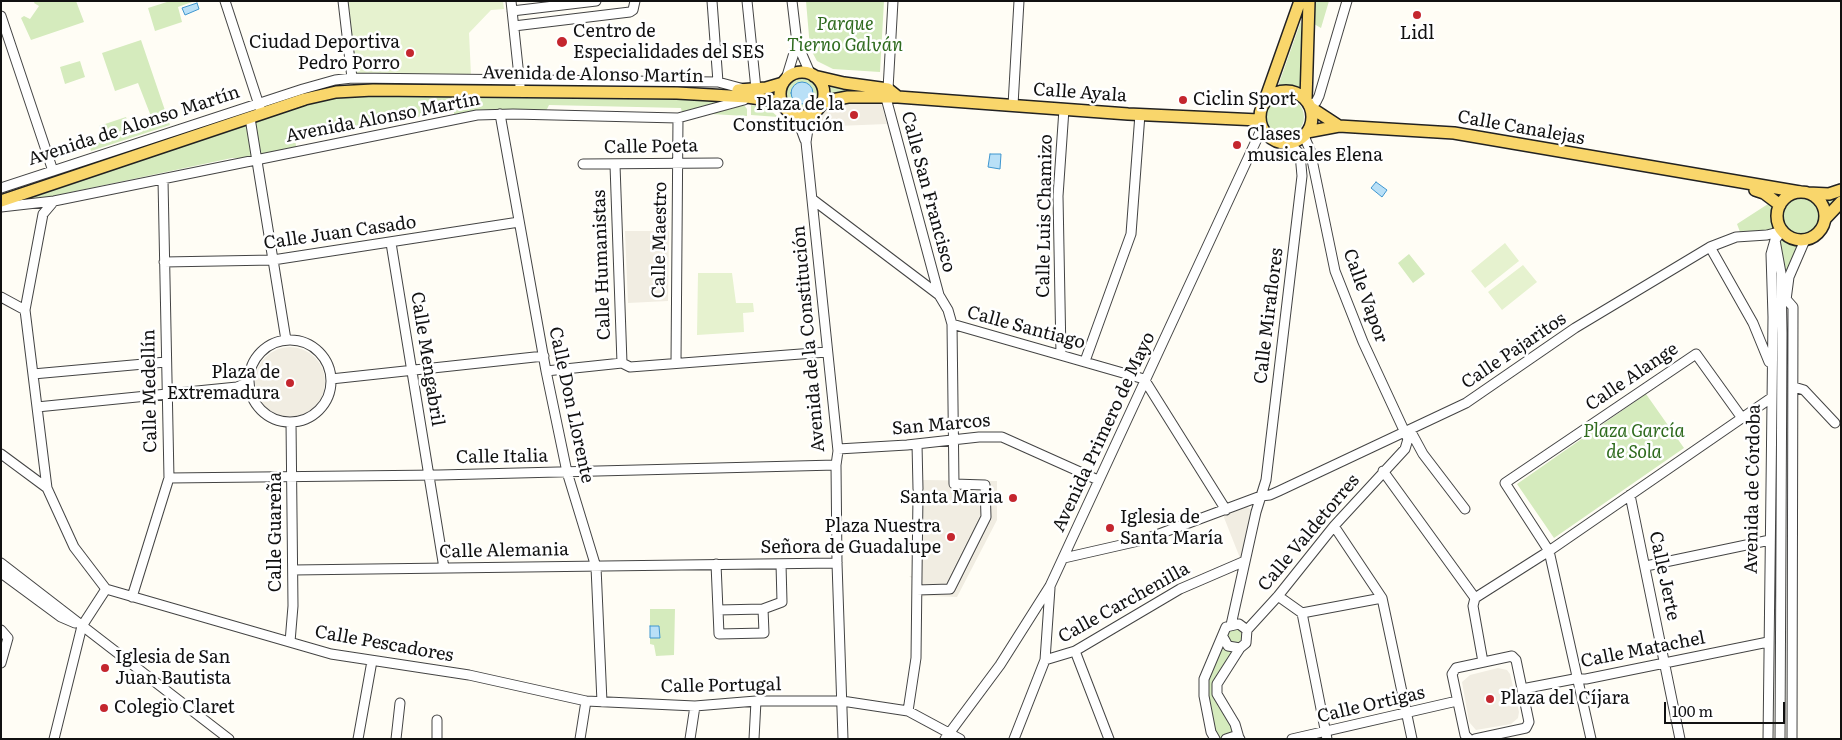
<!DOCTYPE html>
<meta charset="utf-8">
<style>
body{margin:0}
#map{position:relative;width:1842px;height:740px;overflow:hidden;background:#fffdf5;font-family:Literata,serif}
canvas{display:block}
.frame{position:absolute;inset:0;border:2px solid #111;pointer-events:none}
.scale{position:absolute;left:1664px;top:702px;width:121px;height:22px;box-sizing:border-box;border:2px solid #111;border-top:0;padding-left:6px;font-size:15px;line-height:18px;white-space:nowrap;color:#111;-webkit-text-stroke:4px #fff;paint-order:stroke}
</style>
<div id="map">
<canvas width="1842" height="740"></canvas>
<div class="frame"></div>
<div class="scale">100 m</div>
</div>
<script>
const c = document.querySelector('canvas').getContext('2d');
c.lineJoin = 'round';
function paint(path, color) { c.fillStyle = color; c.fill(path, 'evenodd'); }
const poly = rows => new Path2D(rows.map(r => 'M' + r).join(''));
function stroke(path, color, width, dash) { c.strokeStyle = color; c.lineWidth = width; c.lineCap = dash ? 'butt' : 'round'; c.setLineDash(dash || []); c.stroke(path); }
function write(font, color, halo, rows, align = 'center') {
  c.font = font + ' Literata,serif'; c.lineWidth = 5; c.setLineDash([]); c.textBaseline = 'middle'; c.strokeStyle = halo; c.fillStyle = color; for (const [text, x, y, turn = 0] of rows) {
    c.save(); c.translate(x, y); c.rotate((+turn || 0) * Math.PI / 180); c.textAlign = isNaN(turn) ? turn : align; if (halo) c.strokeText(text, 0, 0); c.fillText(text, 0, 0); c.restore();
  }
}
paint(poly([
 [35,1,76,1,84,22,31,40,21,18,24,16,30,19,39,6,34,3],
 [170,1,195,1,178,7,182,22,155,31,148,8],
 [806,1,884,1,880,72,833,69,817,61,810,48],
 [1315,1,1329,1,1321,28,1314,24],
 [1301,21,1303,95,1291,88,1277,89],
 [141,40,170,125,91,151,89,145,154,124,138,83,115,91,102,53],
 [80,61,85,77,65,84,60,67],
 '784 93a18 18 0 1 1 36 0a18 18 0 1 1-36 0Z',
 [830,84,865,89,864,92,831,95],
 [336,92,726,100,682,113,681,108,549,105,546,111,454,117,454,110,295,140,297,151,257,159,232,158,1,207],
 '1266 117a19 19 0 1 1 38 0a19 19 0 1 1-38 0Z',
 [744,105,747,109,747,116,710,114,731,106],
 [751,105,769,109,778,117,751,115],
 [126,117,130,128,103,137,99,126],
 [1841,190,1841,202,1825,219,1820,231,1805,240,1789,277,1781,273,1770,231,1740,232,1737,224,1768,204,1776,202,1780,205,1794,193],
 [1409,254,1425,274,1413,283,1398,263],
 [1646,394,1684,448,1554,538,1517,484],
 [650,609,675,609,674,655,656,656,654,645,650,644,650,638,660,638,659,626,650,626],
 '1228 636a7 7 0 1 1 14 0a7 7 0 1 1-14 0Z',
 [1223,644,1228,650,1236,652,1216,680,1237,735,1217,739,1207,698,1208,679]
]), '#d5ebbd');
paint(poly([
 [343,1,503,1,504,9,491,10,469,33,471,75,352,73],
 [1505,243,1519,261,1485,288,1471,271],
 [1523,265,1537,282,1502,310,1488,292],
 [698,273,732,273,736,303,753,303,754,312,743,313,744,332,697,335]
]), '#e6f2cf');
paint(poly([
 [839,102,881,103,887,124,812,127,816,119,825,110],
 [625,231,669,231,668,301,628,303],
 '255 382a35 35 0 1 1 70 0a35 35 0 1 1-70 0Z',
 [923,480,997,481,997,520,957,597,926,596,913,599,913,579,909,576,913,576,914,481],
 [1245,506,1253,510,1245,555,1240,558,1223,515],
 [1498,668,1507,670,1510,674,1519,712,1518,718,1511,724,1476,730,1469,722,1462,682,1470,675]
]), '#f1ede2');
const water = poly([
 [197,3,199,9,185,15,182,8,197,3],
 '791 93a11 11 0 1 1 22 0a11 11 0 1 1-22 0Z',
 [990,154,1001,154,1000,169,988,167,990,154],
 [1376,182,1387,190,1382,197,1371,188,1376,182],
 [650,626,659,626,660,638,650,638,650,626]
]);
paint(water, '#b9e0f7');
stroke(water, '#3f96cf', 1);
const minor = poly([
 [225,1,260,108],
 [343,1,352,78],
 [511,1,520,86],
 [712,1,718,82],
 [747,1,756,89],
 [792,1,797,43,810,73],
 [512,11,596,1],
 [1,16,53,171],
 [514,26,630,12,633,10,635,1],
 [786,79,797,43],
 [888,89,893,1],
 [886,98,939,295],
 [1013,105,1019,1],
 [1309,106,1316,102,1319,96,1347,1],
 [792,113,798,121,805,140],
 [814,113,809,123,806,142,838,451,836,465,837,563,843,739],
 [500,114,546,371,567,472,596,567,602,702],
 [250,118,286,340],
 [583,164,718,163],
 [615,165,622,363],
 [1,188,303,89,335,80,352,78,718,82,744,89],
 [812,199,939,295,948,310,952,324,954,484,985,485,986,517,950,589,917,590],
 [54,201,43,214,25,310,47,488,74,547,106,589],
 [1,207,54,201,477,115,513,114,678,118,744,100],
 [391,243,444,568],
 [1710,247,1753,323,1769,362],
 [164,262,273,260,519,222],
 [1,297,25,310],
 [1786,299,1793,307,1792,739],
 [1786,300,1789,277,1805,240],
 [952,324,1144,379,1226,510],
 '249 381a41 41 0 1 1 82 0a41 41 0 1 1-82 0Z',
 [1061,354,1058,196,1064,109],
 [1085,361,1131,234,1140,114],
 [676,362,678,118],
 [546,371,622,363,630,367,827,352],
 [33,374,166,362],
 [331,379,544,356],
 [1794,387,1804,390,1835,423],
 [37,407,237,387,249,382],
 [1410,430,1423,454,1465,509],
 [917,444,918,489],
 [838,449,907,445,979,437,1002,437,1098,480],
 [1,454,47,488],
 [1383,471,1475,598],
 [169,478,439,475,836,465],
 [1630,495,1680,739],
 [1334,526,1382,598,1412,739],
 [1064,558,1143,540,1261,496,1270,495,1279,491,1466,403,1575,328,1710,247,1736,237,1767,235,1782,231],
 [1,563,229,739],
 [716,564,719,634,764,633,763,609],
 [1646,566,1770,540],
 [293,570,837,563],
 [1,573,61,617,75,623],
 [106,589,331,654,469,675,586,701,695,706,756,701,842,701,908,711,960,739],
 [1278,596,1302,613,1327,739],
 [132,597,169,478,163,180],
 [1475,598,1549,551,1771,398],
 [1475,598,1473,606,1483,662],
 [718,610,763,609,782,602,781,564],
 [1302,613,1382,598],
 [1231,625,1256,512,1266,480,1302,176,1300,154,1289,143],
 [1,630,8,638,1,663],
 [1223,637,1228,646,1240,648],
 [290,642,293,606,291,422],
 [1075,651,1109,739],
 [1045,660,1075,651,1180,589,1245,561],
 [1522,689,1574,679,1586,679,1768,642],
 [908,711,916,658,918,494],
 [1239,738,1235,724,1217,694,1217,684,1240,648,1246,643,1247,630,1278,596,1334,526,1405,449,1408,439,1363,342,1335,271,1310,150,1304,136],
 [54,739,82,626,106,589],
 [358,739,372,661],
 [396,739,400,703],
 [437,739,437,720],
 [580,739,586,701],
 [690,739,695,706],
 [754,739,756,701],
 [945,739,1000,665,1050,586,1262,128],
 [1014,739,1045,660,1050,588],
 [1215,739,1211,732,1204,696,1204,679,1226,627,1239,624,1247,630],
 [1226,739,1235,736,1240,739],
 [1292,739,1457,701],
 [1469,739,1465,735,1452,674,1456,668,1512,656,1516,660,1529,722,1526,728,1475,739],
 [1591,739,1549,551,1505,483,1696,354,1742,418],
 [1768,739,1773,317,1771,254,1775,240],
 [1780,739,1782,333,1781,273,1775,240,1782,231]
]);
const major = poly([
 '780 94a22 22 0 1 1 44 0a22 22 0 1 1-44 0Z',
 [814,76,844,83,888,89,898,97],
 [738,90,766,88,783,83],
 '1260 117a26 26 0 1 1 52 0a26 26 0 1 1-52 0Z',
 [1265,100,1300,1],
 [1306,100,1309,1],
 [821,105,832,100,848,97,898,97,1128,114,1259,120],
 [1310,107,1339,126],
 [1307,132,1339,126,1454,133,1800,192],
 [1755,190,1764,193,1780,205],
 '1777 216a24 24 0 1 1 48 0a24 24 0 1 1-48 0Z',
 [1808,193,1829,194,1841,190],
 [1,201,305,99,336,92,373,90,677,93,747,97,782,102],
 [1825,219,1841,202]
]);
stroke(minor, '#444', 11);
stroke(major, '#222', 14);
stroke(minor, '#fff', 9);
stroke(major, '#f9d66b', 11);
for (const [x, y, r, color] of [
 [1417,15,5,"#c4262e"],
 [562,42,6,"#c4262e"],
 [410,53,5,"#c4262e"],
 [1183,100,5,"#c4262e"],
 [854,115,5,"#c4262e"],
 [1237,145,5,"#c4262e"],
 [290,383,5,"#c4262e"],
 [1013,498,5,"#c4262e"],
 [1110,528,5,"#c4262e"],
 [951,537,5,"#c4262e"],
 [105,668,5,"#c4262e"],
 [1490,699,5,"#c4262e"],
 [104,708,5,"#c4262e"]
]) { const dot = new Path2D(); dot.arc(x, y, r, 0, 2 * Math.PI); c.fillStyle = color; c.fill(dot); stroke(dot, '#fff', 2); }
write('italic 18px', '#2f6b1f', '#fff', [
 ["Parque",845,25],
 ["Tierno Galván",845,46],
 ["Plaza García",1634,432],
 ["de Sola",1634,453]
]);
write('18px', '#111', '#fff', [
 ["Centro de",573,32],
 ["Especialidades del SES",573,53],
 ["Lidl",1417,34,"center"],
 ["Ciudad Deportiva",400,43,"right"],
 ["Pedro Porro",400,64,"right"],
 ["Ciclin Sport",1193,100],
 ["Plaza de la",844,105,"right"],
 ["Constitución",844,126,"right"],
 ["Clases",1247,135],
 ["musicales Elena",1247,156],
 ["Plaza de",280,373,"right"],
 ["Extremadura",280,394,"right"],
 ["Santa Maria",1003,498,"right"],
 ["Iglesia de",1120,518],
 ["Santa María",1120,539],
 ["Plaza Nuestra",941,527,"right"],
 ["Señora de Guadalupe",941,548,"right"],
 ["Iglesia de San",115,658],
 ["Juan Bautista",115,679],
 ["Plaza del Cíjara",1500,699],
 ["Colegio Claret",114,708]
], 'left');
write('18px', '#111', '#fff', [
 ["Avenida de Alonso Martín",593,75,1],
 ["Calle Ayala",1080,93,4],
 ["Avenida Alonso Martín",383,118,-11],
 ["Avenida de Alonso Martín",134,126,-18],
 ["Calle Canalejas",1521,128,10],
 ["Calle Poeta",651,147,-1],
 ["Calle San Francisco",928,192,75],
 ["Calle Luis Chamizo",1045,216,-89],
 ["Calle Juan Casado",340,233,-8],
 ["Calle Maestro",660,240,-89],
 ["Calle Humanistas",602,265,-92],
 ["Calle Vapor",1365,296,70],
 ["Calle Miraflores",1269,316,-83],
 ["Calle Santiago",1026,328,15],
 ["Avenida de la Constitución",809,339,-95],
 ["Calle Pajaritos",1514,351,-34],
 ["Calle Mengabril",427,359,81],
 ["Calle Alange",1632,377,-34],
 ["Calle Medellín",150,391,-91],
 ["Calle Don Llorente",571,405,78],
 ["San Marcos",941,425,-5],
 ["Avenida Primero de Mayo",1104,432,-65],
 ["Calle Italia",502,457,-1],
 ["Avenida de Córdoba",1753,489,-89],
 ["Calle Guareña",276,532,-90],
 ["Calle Valdetorres",1309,533,-50],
 ["Calle Alemania",504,551,-1],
 ["Calle Jerte",1664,576,78],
 ["Calle Carchenilla",1124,603,-29],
 ["Calle Pescadores",384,644,10],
 ["Calle Matachel",1643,650,-11],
 ["Calle Portugal",721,686,-1],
 ["Calle Ortigas",1371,705,-13]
]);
</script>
